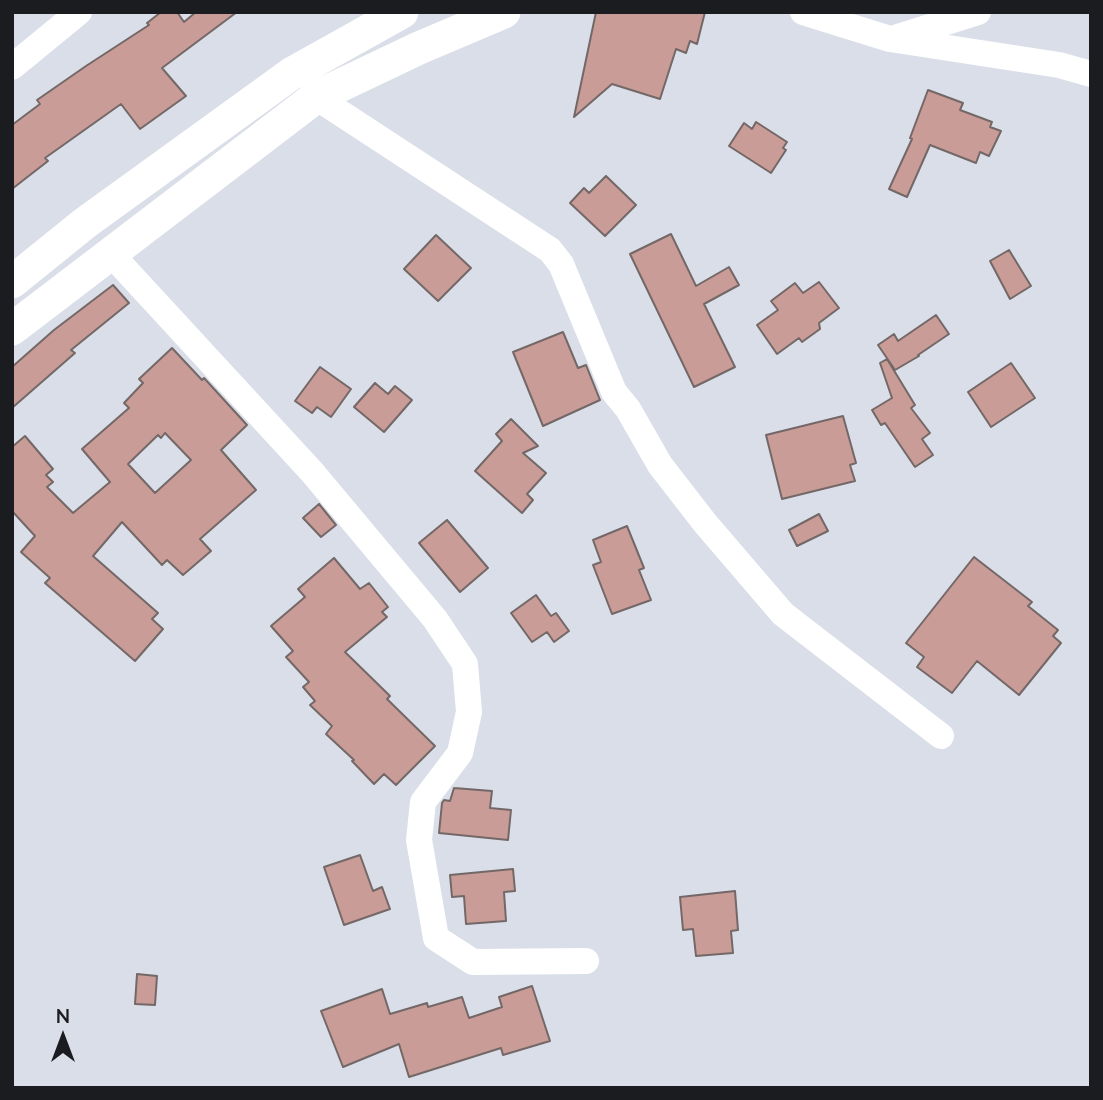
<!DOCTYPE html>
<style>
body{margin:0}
#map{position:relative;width:1103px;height:1100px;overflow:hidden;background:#dadee8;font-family:Mulish,sans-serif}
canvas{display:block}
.frame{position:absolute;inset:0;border:14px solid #1b1c20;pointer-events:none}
.north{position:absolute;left:28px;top:1002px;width:70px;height:70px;-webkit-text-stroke:5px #dadee8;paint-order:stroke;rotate:0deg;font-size:19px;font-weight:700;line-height:28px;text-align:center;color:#1b1c20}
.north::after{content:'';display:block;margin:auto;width:24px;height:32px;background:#1b1c20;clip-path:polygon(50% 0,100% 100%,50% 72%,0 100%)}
</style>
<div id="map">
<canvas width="1103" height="1100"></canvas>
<div class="frame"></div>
<div class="north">N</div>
</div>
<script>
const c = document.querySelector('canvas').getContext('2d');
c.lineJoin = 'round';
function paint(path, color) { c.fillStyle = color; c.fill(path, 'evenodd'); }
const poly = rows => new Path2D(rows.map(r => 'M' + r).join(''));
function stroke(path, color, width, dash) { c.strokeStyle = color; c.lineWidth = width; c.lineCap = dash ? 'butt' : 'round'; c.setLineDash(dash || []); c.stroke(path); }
const building = poly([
 [161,12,177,12,184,22,196,12,237,12,162,68,186,96,140,129,121,104,45,158,48,161,12,189,12,125,40,104,37,100,86,66,149,25,147,23,161,12],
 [596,12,705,12,697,44,690,41,686,53,676,49,660,99,612,84,574,117,596,12],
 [928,90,963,103,960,110,992,122,990,127,1001,131,989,156,980,152,976,163,930,145,907,197,889,189,912,139,910,138,928,90],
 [756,122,787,142,783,148,786,150,771,173,729,146,744,123,752,129,756,122],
 [606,176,636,205,605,236,570,203,584,188,589,193,606,176],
 [671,234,696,286,729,267,739,285,704,304,735,367,694,387,630,254,671,234],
 [436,235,471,268,438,301,404,269,436,235],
 [1009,250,1031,286,1010,299,990,261,1009,250],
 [819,282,839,308,819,323,820,329,802,342,799,338,777,354,757,325,778,310,771,301,795,283,803,293,819,282],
 [113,285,129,303,71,350,75,353,12,408,12,367,54,330,113,285],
 [936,315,949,334,918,355,919,356,895,370,878,345,894,334,898,341,936,315],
 [563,332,578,368,586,365,600,400,543,426,513,352,563,332],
 [172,348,202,380,204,378,247,425,221,450,256,490,200,539,211,551,183,575,167,560,162,565,122,522,93,556,158,613,152,619,163,629,135,661,45,583,50,578,21,552,35,536,12,511,12,447,25,436,53,469,46,475,53,482,47,487,73,513,110,482,82,449,129,408,124,403,143,383,139,379,172,348],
 [165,433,191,460,155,493,128,464,158,435,161,438,165,433],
 [887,359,915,405,911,408,930,433,922,439,933,455,915,467,885,423,881,425,872,410,892,398,880,363,887,359],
 [1011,363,1035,398,991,427,968,392,1011,363],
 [320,367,351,389,331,417,317,407,312,413,295,401,320,367],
 [375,383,388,394,395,386,412,400,384,432,354,407,375,383],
 [843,416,856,463,850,465,855,481,782,499,766,435,843,416],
 [511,419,538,446,523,453,546,473,527,494,533,500,522,513,475,471,502,441,496,434,511,419],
 [319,504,336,525,321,537,303,518,319,504],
 [819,514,828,531,797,546,789,530,819,514],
 [447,520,488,568,460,592,419,543,447,520],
 [627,526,644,568,639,570,651,600,612,614,593,565,601,562,593,540,627,526],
 [974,557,1032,602,1028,606,1058,630,1053,636,1061,643,1019,695,977,661,952,693,917,667,924,657,906,643,974,557],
 [334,558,360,589,369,583,388,607,382,612,387,617,345,652,390,696,387,699,435,746,396,785,384,774,374,784,352,761,354,760,326,734,332,726,310,705,315,701,303,687,309,682,286,657,293,651,271,626,305,597,298,589,334,558],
 [536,595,551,616,556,613,569,631,554,642,547,632,532,642,511,613,536,595],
 [454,788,492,791,490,808,511,810,508,840,439,833,442,803,444,800,450,801,454,788],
 [360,855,373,891,382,887,390,909,344,925,324,867,360,855],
 [513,869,515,891,504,892,506,921,466,924,464,896,452,897,450,875,513,869],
 [735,891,738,930,731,931,733,953,696,956,693,929,683,930,680,897,735,891],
 [137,974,157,976,155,1005,135,1004,137,974],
 [532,986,550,1041,503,1055,501,1048,409,1077,399,1044,343,1067,321,1011,382,989,390,1014,427,1003,428,1007,462,997,469,1018,502,1007,499,997,532,986]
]);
paint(building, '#c99c97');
stroke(building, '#736867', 2);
stroke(poly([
 [803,12,890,39,1059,65,1091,74],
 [898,37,978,12],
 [12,67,79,12],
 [316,97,550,250,561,264,614,392,628,409,660,465,705,523,783,614,941,736],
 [112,255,312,472,435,619,465,664,469,712,460,753,423,802,419,840,436,938,473,962,586,961]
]), '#fff', 26);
stroke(poly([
 [12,282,85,223,291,74,402,12],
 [12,329,316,97,419,48,504,12]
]), '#fff', 33);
</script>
